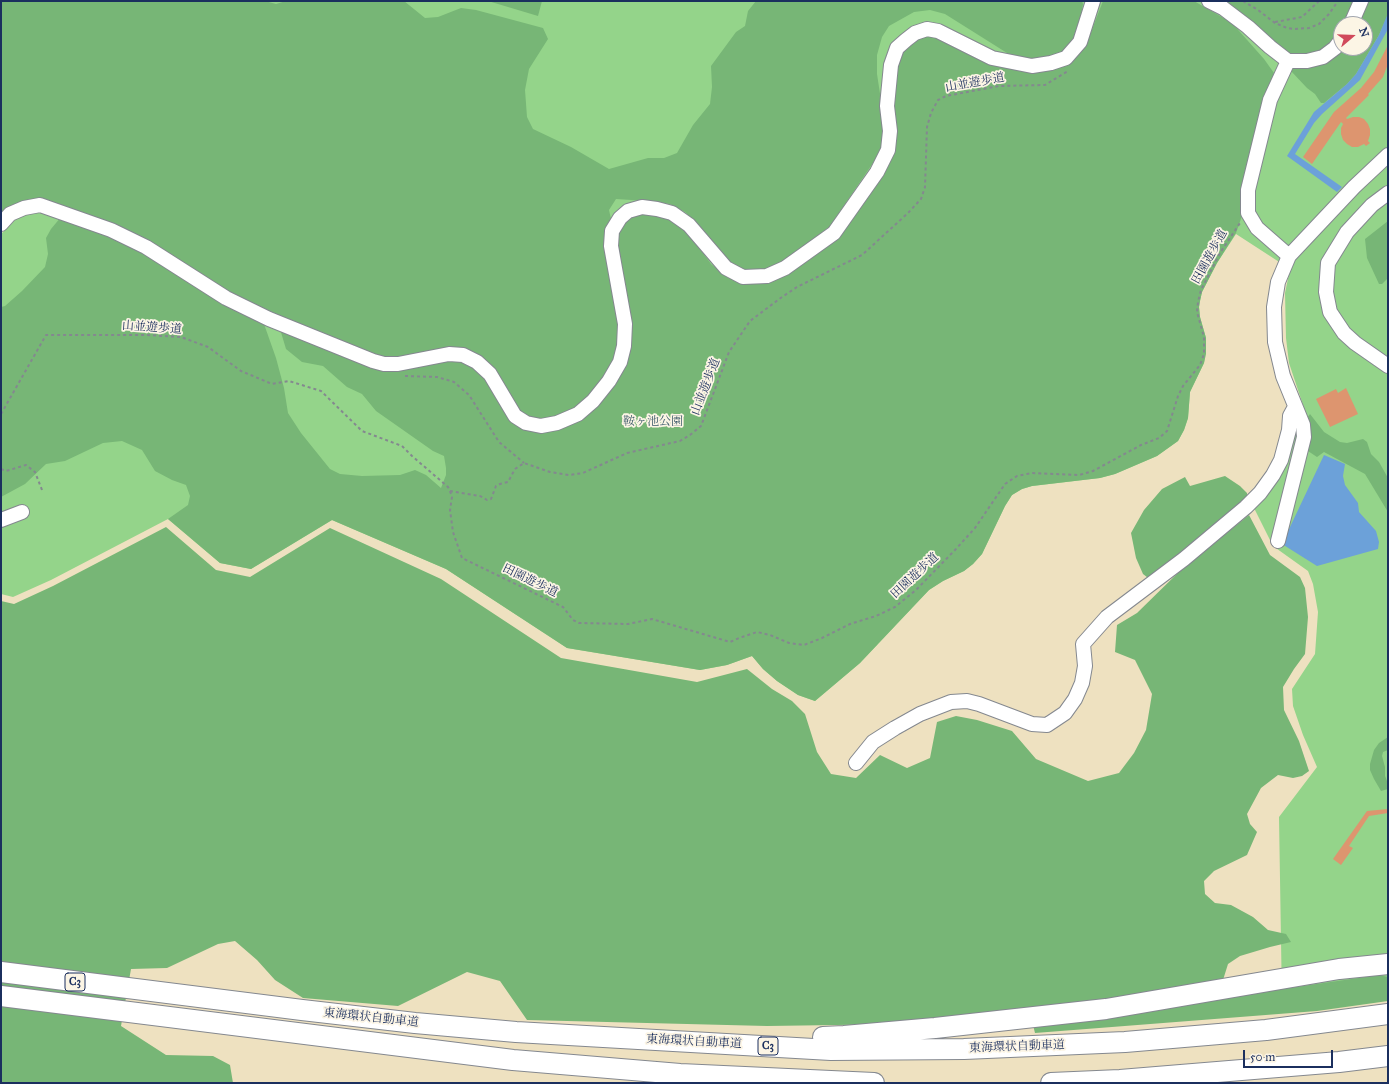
<!DOCTYPE html>
<meta charset="utf-8">
<style>
body{margin:0}
#map{position:relative;width:1389px;height:1084px;overflow:hidden;background:#eee1c0;font-family:"IM FELL Great Primer",serif}
canvas{display:block}
.frame{position:absolute;inset:0;border:2px solid #1b2f5e;pointer-events:none}
.north{position:absolute;left:1333px;top:16px;width:40px;height:40px;box-sizing:border-box;background:#fcf5e5;border:1px solid #a2a6af;border-radius:50%;rotate:71deg;font-size:11px;font-weight:700;line-height:16px;text-align:center;color:#1b2f5e}
.north::after{content:'';display:block;margin:auto;width:14px;height:18px;background:#d1495b;clip-path:polygon(50% 0,100% 100%,50% 72%,0 100%)}
.scale{position:absolute;left:1243px;top:1050px;width:90px;height:18px;box-sizing:border-box;border:2px solid #1b2f5e;border-top:0;padding-left:5px;font-size:12px;line-height:14px;white-space:nowrap;color:#1b2f5e;-webkit-text-stroke:3px #fcf5e5;paint-order:stroke}
</style>
<div id="map">
<canvas width="1389" height="1084"></canvas>
<div class="frame"></div>
<div class="north">N</div>
<div class="scale">50 m</div>
</div>
<script>
const c = document.querySelector('canvas').getContext('2d');
c.lineJoin = 'round';
function paint(path, color) { c.fillStyle = color; c.fill(path, 'evenodd'); }
const poly = rows => new Path2D(rows.map(r => 'M' + r).join(''));
function stroke(path, color, width, dash) { c.strokeStyle = color; c.lineWidth = width; c.lineCap = dash ? 'butt' : 'round'; c.setLineDash(dash || []); c.stroke(path); }
function write(font, color, halo, rows, align = 'center') {
  c.font = font + ' "IM FELL Great Primer","Noto Serif JP",serif'; c.lineWidth = 3.5; c.setLineDash([]); c.textBaseline = 'middle'; c.strokeStyle = halo; c.fillStyle = color; for (const [text, x, y, turn = 0] of rows) {
    c.save(); c.translate(x, y); c.rotate((+turn || 0) * Math.PI / 180); c.textAlign = isNaN(turn) ? turn : align; if (halo) c.strokeText(text, 0, 0); c.fillText(text, 0, 0); c.restore();
  }
}
paint(poly([
 [1,1,1388,1,1388,982,1282,1002,1279,817,1317,767,1303,735,1293,706,1292,689,1315,654,1318,612,1313,584,1308,571,1273,546,1253,506,1296,416,1305,411,1289,363,1286,338,1285,293,1290,269,1236,234,1217,263,1202,292,1200,301,1199,307,1200,317,1206,338,1206,347,1204,363,1190,392,1188,418,1184,430,1178,441,1157,456,1115,474,1100,478,1032,486,1022,489,1012,495,1005,506,982,554,973,564,964,571,943,581,929,590,860,663,815,701,798,695,777,681,763,669,752,656,727,665,700,670,567,648,446,569,332,520,251,569,220,563,168,519,51,580,13,597,1,594,1,234,17,218,33,212,49,213],
 [1341,24,1365,24,1365,48,1341,48]
]), '#94d48a');
paint(poly([
 [1,1,265,1,276,4,286,1,404,1,425,18,438,17,461,8,476,10,543,28,548,39,529,69,525,90,527,117,533,129,571,147,609,169,648,158,664,158,677,153,693,125,710,104,712,87,711,66,736,32,745,26,748,11,756,1,1082,1,1083,4,1078,35,1062,54,1033,60,1015,58,945,14,930,10,914,12,889,26,882,37,877,55,877,74,884,120,884,143,879,154,830,226,784,262,762,271,745,271,727,262,699,225,685,212,670,204,647,201,616,199,609,210,611,219,619,332,618,343,613,363,604,378,590,395,571,413,540,420,520,413,482,359,384,359,271,314,42,200,30,199,9,209,1,217],
 [488,1,542,1,538,16],
 [1103,1,1194,1,1232,23,1264,59,1274,73,1266,95,1243,213,1236,233,1217,263,1202,292,1200,301,1199,307,1200,317,1206,338,1206,354,1204,363,1190,392,1188,418,1184,430,1178,441,1157,456,1115,474,1100,478,1032,486,1022,489,1012,495,1005,506,982,554,973,564,964,571,943,581,929,590,860,663,815,701,798,695,777,681,763,669,752,656,727,665,700,670,567,648,446,569,332,520,251,569,220,563,168,519,188,505,190,496,186,485,172,480,155,471,142,450,122,441,103,443,65,461,46,464,25,484,1,497,1,307,5,306,22,291,45,267,48,254,46,238,51,229,61,217,110,235,145,253,264,324,276,358,284,388,288,413,301,433,330,469,340,474,362,476,400,475,415,470,426,475,441,488,446,475,446,468,444,456,433,451,376,411,362,394,347,387,323,366,302,362,286,349,280,329,349,358,440,361,455,361,467,363,483,373,502,408,557,429,623,369,617,251,619,230,624,222,631,217,642,213,665,216,689,234,711,264,728,278,740,282,780,276,808,261,836,239,892,155,892,83,895,63,907,44,929,33,973,51,1067,65,1077,56,1091,32],
 [1218,1,1355,1,1345,24,1341,24,1340,33,1329,47,1308,56,1289,54],
 [1365,1,1388,1,1387,17,1379,35,1356,74,1347,84,1324,103,1321,103,1315,94,1307,88,1291,71,1294,68,1341,48,1365,48,1365,24,1355,24],
 [1388,221,1388,278,1382,284,1379,284,1367,258,1365,239],
 [1310,414,1324,432,1340,442,1347,443,1363,439,1367,442,1371,454,1379,462,1388,478,1388,512,1365,474,1324,452,1317,457,1308,451,1306,447,1305,421],
 [1225,476,1240,486,1247,493,1247,501,1152,581,1143,574,1136,558,1131,533,1144,510,1162,489,1185,477,1190,486],
 [1249,515,1270,555,1300,577,1305,588,1308,617,1305,654,1294,669,1283,687,1284,710,1299,741,1309,771,1302,776,1293,778,1278,775,1261,788,1247,814,1250,824,1257,832,1247,855,1214,871,1204,881,1205,894,1215,903,1231,905,1253,917,1268,930,1286,934,1291,942,1270,947,1240,956,1228,964,1223,980,1054,1008,906,1024,767,1026,527,1020,500,981,467,972,398,1006,303,998,275,980,257,960,235,941,218,944,167,968,131,969,121,1026,166,1055,213,1056,230,1065,233,1083,1,1083,1,601,14,604,53,586,166,527,216,570,250,577,330,528,441,579,561,658,697,682,747,669,772,689,792,701,805,714,817,752,831,774,856,778,880,755,907,768,930,758,937,722,956,716,977,720,1012,731,1036,759,1088,781,1119,773,1134,753,1146,730,1152,694,1135,660,1115,652,1117,625,1137,613,1185,566],
 [1388,737,1388,750,1383,752,1382,756,1385,767,1385,776,1387,781,1388,781,1388,789,1381,791,1374,779,1370,770,1370,764,1374,750,1379,743],
 [1379,975,1388,977,1388,1001,1317,1011,1035,1033,1033,1025]
]), '#77b676');
paint(poly([
 [1388,13,1388,29,1360,80,1322,114,1314,123,1295,154,1342,187,1337,192,1287,156,1314,112,1347,84,1356,74,1379,35],
 [1324,455,1345,464,1343,476,1345,485,1358,503,1359,512,1376,531,1379,542,1378,549,1317,566,1282,544]
]), '#6ca1d9');
paint(poly([
 [1388,45,1388,64,1383,77,1368,94,1369,95,1346,118,1347,119,1353,117,1359,117,1364,119,1368,124,1370,129,1370,135,1368,141,1370,143,1366,146,1364,144,1358,147,1352,147,1347,144,1343,140,1341,134,1341,128,1343,124,1341,122,1312,164,1303,157,1334,112,1361,88,1374,72],
 [1346,388,1358,414,1330,427,1316,399,1336,389,1338,393],
 [1388,809,1388,813,1369,816,1349,846,1353,848,1341,865,1333,859,1367,811]
]), '#dd956f');
const minor = poly([
 [1209,1,1223,8,1248,27,1270,47,1288,61,1307,61,1323,57,1335,48,1341,40],
 [1351,24,1361,1],
 [1288,61,1270,100,1248,190,1248,213,1257,228,1289,256],
 [1388,193,1372,205,1347,232,1328,263,1326,292,1330,312,1344,333,1355,343,1388,366],
 [1,224,10,214,24,208,40,205,111,230,146,247,226,298,269,319,373,361,384,364,398,364,449,354,463,355,477,362,490,374,515,416,526,423,541,426,557,423,578,414,593,401,609,381,620,362,624,346,625,324,611,246,612,231,620,218,628,211,642,207,657,209,672,213,689,225,726,268,743,277,767,276,785,268,834,233,877,172,888,150,890,131,887,106,891,65,897,48,906,40,915,33,927,29,938,31,992,58,1032,66,1051,63,1066,58,1080,42,1093,1],
 [1,520,22,512],
 [1278,541,1304,437,1303,425,1283,376,1275,342,1274,307,1278,282,1289,256,1354,187,1388,155],
 [856,763,873,742,895,728,920,714,951,702,967,701,979,704,1032,724,1047,725,1065,713,1075,699,1082,683,1085,666,1083,644,1107,617,1184,559,1246,507,1260,493,1273,475,1281,460,1289,430,1290,416,1295,407]
]);
const highway = poly([
 [1,972,302,1010,415,1023,516,1032,831,1050,964,1049,1125,1042,1266,1030,1388,1014],
 [1,996,513,1060,680,1074,874,1083],
 [823,1037,844,1036,935,1028,1106,1009,1339,969,1388,964],
 [1051,1083,1120,1080,1339,1062,1388,1056]
]);
stroke(minor, '#84888f', 16);
stroke(highway, '#84888f', 22);
stroke(poly([
 [1243,1,1258,10,1275,23,1287,28,1294,29,1309,28,1319,24,1329,14,1338,1],
 [1275,22,1302,17,1319,1],
 [405,376,437,377,454,382,469,395,499,442,524,463],
 [1,414,46,335,147,335,181,337,208,347,241,371,272,384,289,381,321,391,362,431,402,446,412,456,448,487,450,491,480,496,487,500,491,499,496,486,500,484,508,482,515,469,524,463,550,472,569,475,583,473,627,453,680,441,690,435,701,426,729,352,750,321,782,297,797,287,862,255,908,213,921,199,925,187,927,127,931,113,938,100,946,96,999,86,1045,85,1068,71],
 [1,469,6,471,26,465,35,472,42,490],
 [450,491,452,497,450,510,453,532,462,558,563,607,573,620,579,623,628,624,652,619,730,642,739,638,757,632,770,635,789,643,804,645,822,638,850,624,876,616,895,607,916,590,955,550,975,528,1005,484,1017,476,1032,473,1079,475,1093,471,1141,445,1159,438,1167,431,1178,396,1183,386,1200,365,1204,354,1204,337,1197,312,1198,302,1201,290,1220,253,1240,223]
]), '#84888f', 2, [3, 3]);
stroke(minor, '#fff', 14);
stroke(highway, '#fff', 20);
for (const [x, y, w] of [
 [75,982,20],
 [768,1046,20]
]) { const box = new Path2D(); box.roundRect(x - w / 2, y - 9, w, 18, 3); c.fillStyle = '#fcf5e5'; c.fill(box); stroke(box, '#1b2f5e', 1); }
write('bold 11px', '#1b2f5e', null, [
 ["C3",75,982],
 ["C3",768,1046]
]);
write('12px', '#1b2f5e', '#fcf5e5', [
 ["山並遊歩道",975,83,-10],
 ["田園遊歩道",1210,257,-61],
 ["山並遊歩道",152,328,4],
 ["山並遊歩道",706,387,-69],
 ["田園遊歩道",915,576,-43],
 ["田園遊歩道",530,581,26],
 ["東海環状自動車道",371,1018,6],
 ["東海環状自動車道",694,1042,3],
 ["東海環状自動車道",1017,1047,-2]
]);
write('12px', '#395869', '#fcf5e5', [
 ["鞍ヶ池公園",653,422]
]);
</script>
